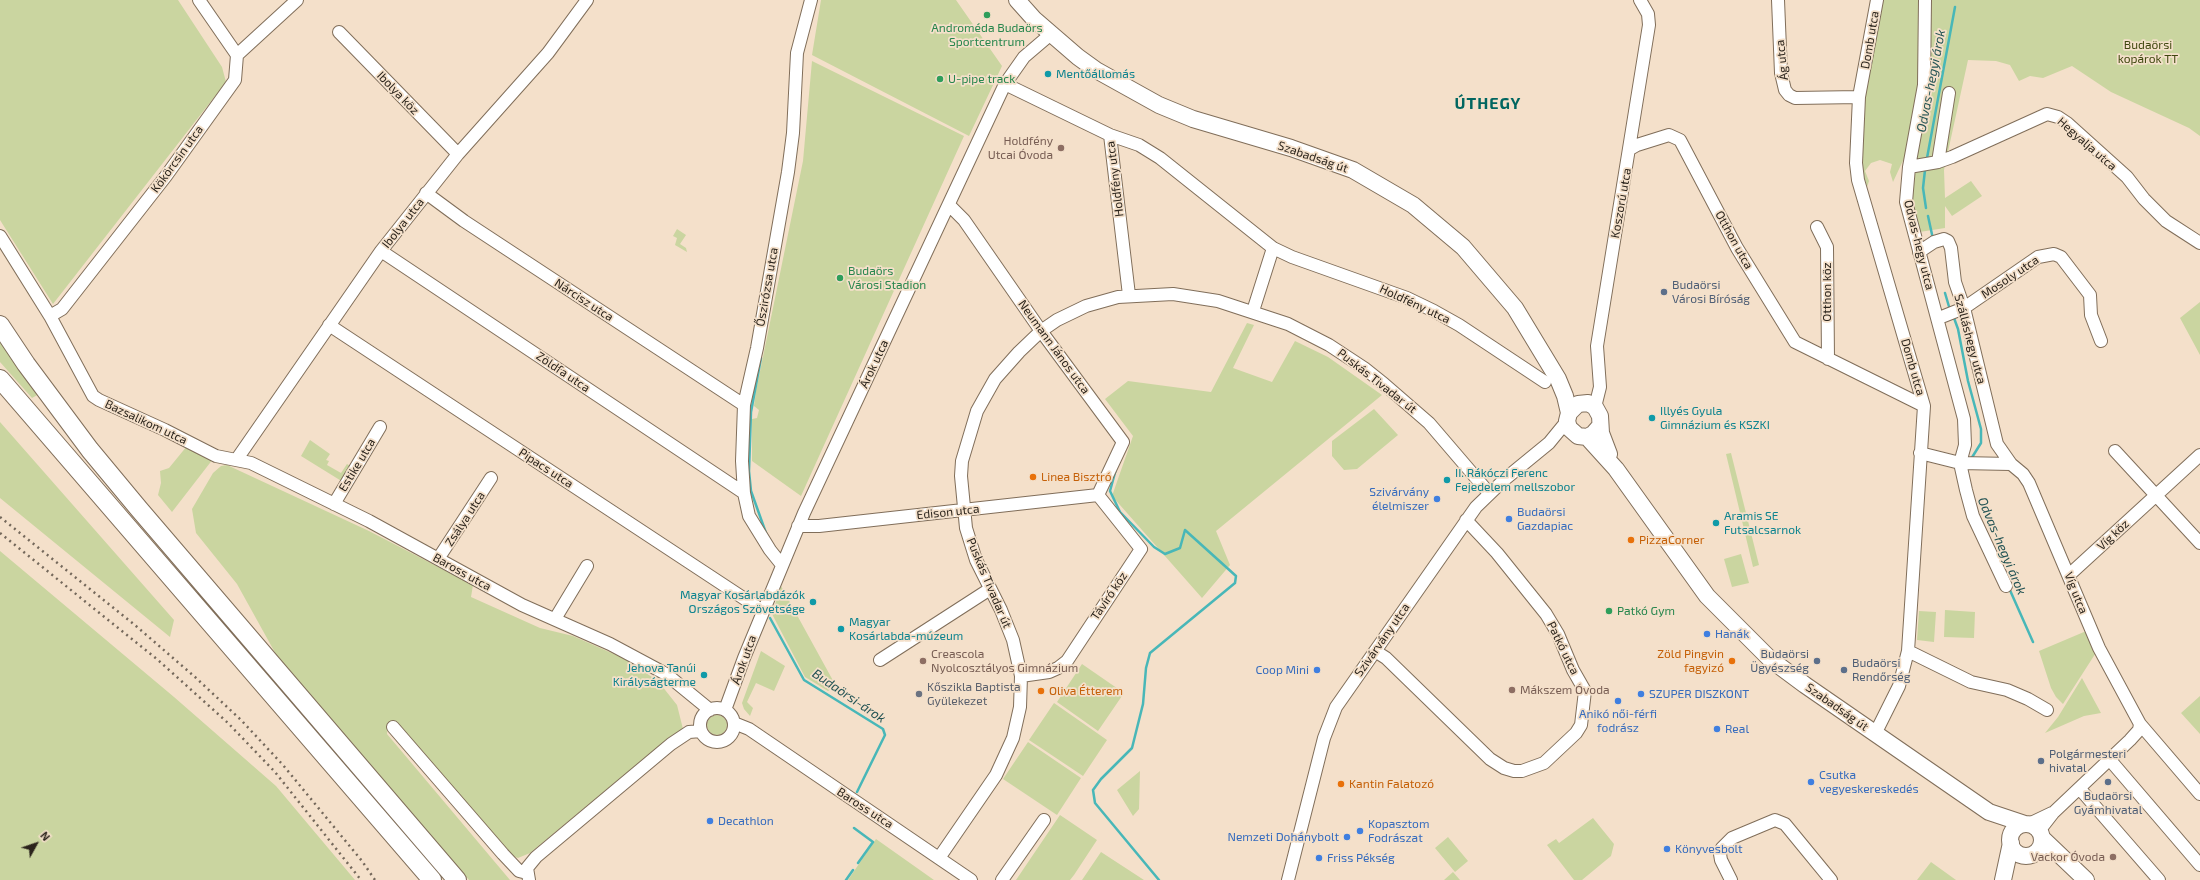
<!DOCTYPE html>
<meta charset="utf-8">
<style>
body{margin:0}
#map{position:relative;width:2200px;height:880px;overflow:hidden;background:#f4e0ca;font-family:"Exo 2",sans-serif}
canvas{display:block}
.north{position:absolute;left:16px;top:824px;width:40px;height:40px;-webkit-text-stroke:3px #f4e0ca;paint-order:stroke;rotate:50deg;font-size:11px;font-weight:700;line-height:16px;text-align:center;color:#2b241c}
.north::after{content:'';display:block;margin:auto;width:14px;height:18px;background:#2b241c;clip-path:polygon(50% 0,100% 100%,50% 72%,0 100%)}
</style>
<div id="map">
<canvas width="2200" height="880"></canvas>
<div class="north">N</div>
</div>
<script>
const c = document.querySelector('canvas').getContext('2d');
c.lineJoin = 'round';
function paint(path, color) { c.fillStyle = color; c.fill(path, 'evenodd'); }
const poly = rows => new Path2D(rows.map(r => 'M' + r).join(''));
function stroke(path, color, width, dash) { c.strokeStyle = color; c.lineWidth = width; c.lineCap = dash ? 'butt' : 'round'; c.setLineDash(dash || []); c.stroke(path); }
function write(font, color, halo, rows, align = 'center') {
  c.font = font + ' "Exo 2",sans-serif'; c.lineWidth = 3.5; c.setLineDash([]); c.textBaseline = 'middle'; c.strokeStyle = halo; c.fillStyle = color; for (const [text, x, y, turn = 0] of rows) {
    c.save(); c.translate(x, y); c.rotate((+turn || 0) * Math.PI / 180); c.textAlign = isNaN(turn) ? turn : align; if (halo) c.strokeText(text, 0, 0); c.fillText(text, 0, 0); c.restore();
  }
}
paint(poly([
 [0,0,178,0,222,67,226,82,53,304,0,220],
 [821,0,956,0,1002,66,969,136,812,55],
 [1876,0,2200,0,2200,136,2189,128,2111,92,2072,66,2043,78,2030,76,2019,81,2010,65,1996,61,1968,60,1944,170,1945,198,1971,181,1982,196,1952,216,1945,206,1945,228,1913,233,1909,216,1913,139,1893,182,1890,172,1892,164,1880,160,1871,163,1865,171,1869,181,1867,187,1862,169,1859,97],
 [812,61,964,136,801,496,752,461,752,419,757,418,759,410,754,406,756,391,803,161],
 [677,229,686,235,680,244,686,248,687,252,675,245,677,238,673,236],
 [2200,302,2200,355,2180,318],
 [1247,323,1254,325,1233,368,1272,382,1295,341,1328,357,1382,395,1216,531,1230,565,1202,598,1112,496,1133,436,1105,399,1128,381,1211,392],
 [0,338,39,394,32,398,0,362],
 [1374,409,1398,435,1357,469,1344,470,1332,456,1332,441],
 [0,422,174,620,170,637,0,498],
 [310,440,330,454,326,460,329,461,327,465,341,473,347,464,352,467,343,482,301,456],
 [187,446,213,459,172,512,158,495,161,483,160,471,169,468],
 [1731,453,1759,565,1753,567,1726,454],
 [227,465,369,531,473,585,471,597,540,628,573,636,623,658,658,681,677,705,683,729,670,737,530,853,518,858,506,853,388,722,387,734,510,880,469,880,283,667,237,584,196,533,192,509,213,473,221,466],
 [0,551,174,697,276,786,355,880,0,880],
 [1741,554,1749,583,1732,587,1724,559],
 [781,586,836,686,828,691,805,677,772,614],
 [1945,610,1975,612,1974,638,1944,637],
 [1919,611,1936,612,1934,642,1917,640],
 [2091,629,2099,648,2063,704,2056,697,2051,688,2039,651],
 [761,651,785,666,774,691,756,683,747,702,753,708,750,716,744,709,742,703],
 [1082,664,1124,693,1098,731,1057,702],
 [2082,678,2101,713,2084,716,2045,733,2058,717],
 [2200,696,2200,734,2181,713],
 [1054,703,1107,740,1083,776,1029,740],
 '707 725a10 10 0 1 1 20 0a10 10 0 1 1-20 0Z',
 [1028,742,1081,778,1057,815,1003,779],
 [1140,771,1139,809,1133,816,1117,790],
 [1060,815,1097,840,1074,875,1070,880,1016,880],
 [1593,818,1614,844,1611,856,1582,880,1574,880,1547,845,1556,839,1559,843],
 [1448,837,1468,861,1455,872,1435,848],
 [876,839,934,880,848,880],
 [1101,852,1144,880,1082,880],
 [1931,862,1956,880,1917,880],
 [1453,872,1460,880,1444,880]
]), '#cad5a0');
stroke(poly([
 [1927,158,1955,7],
 [1925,170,1923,188,1926,208],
 [1928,216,1933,239],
 [1945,293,1950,310],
 [1954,318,1958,329,1968,381,1981,429,1981,443,1971,459],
 [761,358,751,412,749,471,751,491,766,533],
 [1116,469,1110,491,1120,512,1154,547,1165,554,1180,548,1185,530,1236,576,1235,583,1150,653,1146,668,1143,704,1132,748,1101,779,1093,790,1095,803,1159,880],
 [2009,588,2033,642],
 [770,618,804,680,883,729,885,735,857,792],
 [854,828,873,842,858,863],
 [846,880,853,870]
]), '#48b7b8', 2.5);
const minor = poly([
 [199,0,237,55],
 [1778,0,1781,73,1785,90,1789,95,1795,98,1859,97],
 [1925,0,1924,85,1909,167,1906,202,1964,419,1965,445,1960,463,1966,490,1973,516,2006,586],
 [339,32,458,154],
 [1005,84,1110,135,1139,145,1160,158,1273,248,1292,257,1407,298,1434,311,1459,325,1545,382],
 [1110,135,1129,295],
 [1630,149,1637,145,1669,135,1680,140,1737,248,1795,342,1924,406],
 [1938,162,1949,93],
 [1909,167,1938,162,1952,157,2047,114,2058,117,2067,123,2127,177,2144,199,2166,221,2200,243],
 [426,193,464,221,744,405],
 [949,205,964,220,1041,331,1123,442,1098,495],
 [1817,227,1827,247,1828,359],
 [0,236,50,316,93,396,99,400,165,430,216,456,251,463,369,521,522,605,610,644,666,674,710,710],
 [381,251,744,493],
 [1919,252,1934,242,1944,239,1948,241,1951,248,1955,282,1964,308,1997,444,2011,464],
 [1253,311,1273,248],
 [50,316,62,309,166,176,235,80,237,55,297,0],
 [1939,318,1964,308,2038,257,2054,254,2061,257,2090,295,2091,315,2101,341],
 [329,325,763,611],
 [1595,407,1600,387,1597,346,1649,25,1648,14,1640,0],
 [2115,451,2200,543],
 [1920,453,1960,463,2011,464,2023,474,2029,483,2099,648,2140,724,2200,794],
 [239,460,239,456,381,251,458,154,548,53,587,0],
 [334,504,380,427],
 [798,526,819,526,1098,495],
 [438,559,491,478],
 [782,565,770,550,749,516,744,493,742,461,744,405,757,348,788,172,793,133,797,53,811,0],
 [2069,575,2200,455],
 [555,619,587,566],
 [1375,651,1386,658,1490,759,1504,768,1514,771,1522,771,1544,763,1576,733,1581,725,1585,691,1573,670,1558,634,1546,614,1497,553,1466,520],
 [1908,651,1971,682,2007,690,2028,699,2047,710],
 [880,660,990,589],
 [1021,676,1049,672,1058,668,1067,661,1141,549,1098,495],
 '700 725a17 17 0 1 1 34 0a17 17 0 1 1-34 0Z',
 [725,710,744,658,804,513,1005,84,1024,57,1051,34],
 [734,723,749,729,971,880],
 [393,727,503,854,519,871,527,873],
 [1875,734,1899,686,1908,651,1924,406,1858,180,1856,163,1859,97,1877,0],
 [2110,760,2200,865],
 [2080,789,2159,880],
 [2029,824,2052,813],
 [2039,831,2053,813,2130,740,2139,730,2140,724],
 [939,858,996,775,1013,738,1020,707,1021,676,1013,640,1001,610,976,560,966,528,961,476,962,461,977,411,995,379,1019,352,1041,331,1057,320,1086,306,1118,297,1173,294,1218,301,1288,324,1329,345,1364,368,1384,384,1429,423,1489,493],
 [529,880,527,868,536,857,671,744,689,732,701,731],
 [1002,880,1044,820],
 [1288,880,1324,738,1336,707,1476,507,1505,479,1549,443,1567,421],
 [1731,880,1721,860,1720,854,1722,848,1732,838,1775,820,1785,824,1831,880]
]);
const major = poly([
 [1017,0,1034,19,1078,57,1096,70,1159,105,1193,119,1291,148,1353,170,1413,205,1463,247,1515,308,1558,379,1565,396,1569,413],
 [1600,426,1593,434,1587,437,1578,436,1569,428,1567,421,1569,413,1578,404,1588,403,1595,407,1600,416,1601,433,1609,454],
 [1587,437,1616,469,1707,596,1770,659,1805,685,1989,812,2025,824],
 '2010 840a16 16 0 1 1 32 0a16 16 0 1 1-32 0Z',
 [2042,838,2086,880],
 [2003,880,2011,843]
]);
const highway = poly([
 [0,325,26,364,90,450,139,509,457,880],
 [0,379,432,880]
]);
stroke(minor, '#806e5a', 14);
stroke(major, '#806e5a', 18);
stroke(highway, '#806e5a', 20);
stroke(minor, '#fff', 12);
stroke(major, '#fff', 16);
stroke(highway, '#fff', 18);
stroke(poly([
 [0,517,136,626,195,677,241,720,283,765,362,861,375,880],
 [0,533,158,660,228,723,275,772,361,880]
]), '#74685b', 2.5, [2, 4]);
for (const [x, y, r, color] of [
 [987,15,4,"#2e9e5b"],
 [1048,74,4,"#0f9aa8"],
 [940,79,4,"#2e9e5b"],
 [1061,148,4,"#8d6e63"],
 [840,278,4,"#2e9e5b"],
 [1664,292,4,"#5c6f8a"],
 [1652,418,4,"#0f9aa8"],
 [1033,477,4,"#e8710a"],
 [1447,480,4,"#0f9aa8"],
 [1437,499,4,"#3f7fe0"],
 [1509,519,4,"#3f7fe0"],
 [1716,523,4,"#0f9aa8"],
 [1631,540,4,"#e8710a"],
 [813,602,4,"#0f9aa8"],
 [1609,611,4,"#2e9e5b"],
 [841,629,4,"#0f9aa8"],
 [1707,634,4,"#3f7fe0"],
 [923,661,4,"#8d6e63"],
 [1732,661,4,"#e8710a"],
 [1817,661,4,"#5c6f8a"],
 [1317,670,4,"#3f7fe0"],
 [1844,670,4,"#5c6f8a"],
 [704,675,4,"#0f9aa8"],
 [1512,690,4,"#8d6e63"],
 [1041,691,4,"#e8710a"],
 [919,694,4,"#6b7280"],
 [1641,694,4,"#3f7fe0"],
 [1618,701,4,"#3f7fe0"],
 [1717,729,4,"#3f7fe0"],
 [2041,761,4,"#5c6f8a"],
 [1811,782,4,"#3f7fe0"],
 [2108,782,4,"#5c6f8a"],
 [1341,784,4,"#e8710a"],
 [710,821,4,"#3f7fe0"],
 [1360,831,4,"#3f7fe0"],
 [1347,837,4,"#3f7fe0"],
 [1667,849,4,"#3f7fe0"],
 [2113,857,4,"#8d6e63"],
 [1319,858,4,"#3f7fe0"]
]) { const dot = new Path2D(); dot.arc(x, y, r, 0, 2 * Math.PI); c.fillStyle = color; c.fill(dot); stroke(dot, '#f4e0ca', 1.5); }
write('12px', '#27864d', '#f4e0ca', [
 ["Androméda Budaörs",987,28,"center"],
 ["Sportcentrum",987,42,"center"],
 ["U-pipe track",948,79],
 ["Budaörs",848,271],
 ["Városi Stadion",848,285],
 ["Patkó Gym",1617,611]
], 'left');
write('12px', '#2b241c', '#f4e0ca', [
 ["Domb utca",1870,40,-80],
 ["Ág utca",1782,60,-96],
 ["Ibolya köz",398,93,46],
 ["Hegyalja utca",2087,144,41],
 ["Szabadság út",1313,157,19],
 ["Kökörcsin utca",177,159,-54],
 ["Holdfény utca",1115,179,-97],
 ["Koszorú utca",1621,203,-80],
 ["Ibolya utca",403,223,-52],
 ["Otthon utca",1734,240,61],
 ["Odvas-hegy utca",1919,245,76],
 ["Mosoly utca",2010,277,-34],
 ["Őszirózsa utca",767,287,-80],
 ["Otthon köz",1827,292,-90],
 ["Nárcisz utca",584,300,33],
 ["Holdfény utca",1415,304,25],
 ["Szálláshegy utca",1970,339,75],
 ["Neumann János utca",1054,347,54],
 ["Árok utca",874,364,-65],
 ["Domb utca",1913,367,74],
 ["Zöldfa utca",563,372,34],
 ["Puskás Tivadar út",1377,381,38],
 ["Bazsalikom utca",146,422,25],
 ["Estike utca",357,465,-59],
 ["Pipacs utca",546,468,33],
 ["Edison utca",948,512,-6],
 ["Zsálya utca",465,519,-57],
 ["Víg köz",2113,535,-43],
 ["Baross utca",462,572,29],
 ["Puskás Tivadar út",989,583,67],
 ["Víg utca",2076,593,68],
 ["Távíró köz",1109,596,-56],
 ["Szivárvány utca",1382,640,-55],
 ["Patkó utca",1563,648,64],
 ["Árok utca",744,660,-70],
 ["Szabadság út",1837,707,35],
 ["Baross utca",865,808,33]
]);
write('12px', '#3f470f', '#f4e0ca', [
 ["Budaörsi",2148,45],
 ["kopárok TT",2148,59]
]);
write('12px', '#0d838f', '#f4e0ca', [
 ["Mentőállomás",1056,74],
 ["Illyés Gyula",1660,411],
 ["Gimnázium és KSZKI",1660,425],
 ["II. Rákóczi Ferenc",1455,473],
 ["Fejedelem mellszobor",1455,487],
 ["Aramis SE",1724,516],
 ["Futsalcsarnok",1724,530],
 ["Magyar Kosárlabdázók",805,595,"right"],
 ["Országos Szövetsége",805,609,"right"],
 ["Magyar",849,622],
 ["Kosárlabda-múzeum",849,636],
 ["Jehova Tanúi",696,668,"right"],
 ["Királyságterme",696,682,"right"]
], 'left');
write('12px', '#785e54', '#f4e0ca', [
 ["Holdfény",1053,141],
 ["Utcai Óvoda",1053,155],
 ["Creascola",931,654,"left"],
 ["Nyolcosztályos Gimnázium",931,668,"left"],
 ["Mákszem Óvoda",1520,690,"left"],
 ["Vackor Óvoda",2105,857]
], 'right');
write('12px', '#4e5e75', '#f4e0ca', [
 ["Budaörsi",1672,285],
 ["Városi Bíróság",1672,299],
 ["Budaörsi",1809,654,"right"],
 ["Ügyészség",1809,668,"right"],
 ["Budaörsi",1852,663],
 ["Rendőrség",1852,677],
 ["Polgármesteri",2049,754],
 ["hivatal",2049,768],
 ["Budaörsi",2108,796,"center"],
 ["Gyámhivatal",2108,810,"center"]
], 'left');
write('12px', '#c56008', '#f4e0ca', [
 ["Linea Bisztró",1041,477],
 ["PizzaCorner",1639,540],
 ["Zöld Pingvin",1724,654,"right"],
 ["fagyizó",1724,668,"right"],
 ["Oliva Étterem",1049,691],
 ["Kantin Falatozó",1349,784]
], 'left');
write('12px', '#366cbe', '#f4e0ca', [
 ["Szivárvány",1429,492,"right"],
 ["élelmiszer",1429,506,"right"],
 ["Budaörsi",1517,512],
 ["Gazdapiac",1517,526],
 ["Hanák",1715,634],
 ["Coop Mini",1309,670,"right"],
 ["SZUPER DISZKONT",1649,694],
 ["Anikó női-férfi",1618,714,"center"],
 ["fodrász",1618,728,"center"],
 ["Real",1725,729],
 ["Csutka",1819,775],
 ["vegyeskereskedés",1819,789],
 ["Decathlon",718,821],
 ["Kopasztom",1368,824],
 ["Fodrászat",1368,838],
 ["Nemzeti Dohánybolt",1339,837,"right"],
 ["Könyvesbolt",1675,849],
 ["Friss Pékség",1327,858]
], 'left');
write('12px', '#5b616d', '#f4e0ca', [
 ["Kőszikla Baptista",927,687],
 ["Gyülekezet",927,701]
], 'left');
write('italic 13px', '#235354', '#f4e0ca', [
 ["Odvas-hegyi árok",1931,81,-79],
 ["Odvas-hegyi árok",2002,546,67],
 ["Budaörsi-árok",849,696,34]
]);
c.letterSpacing = '1px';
write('bold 16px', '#016660', '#f4e0ca', [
 ["ÚTHEGY",1488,104]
]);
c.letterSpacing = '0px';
</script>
